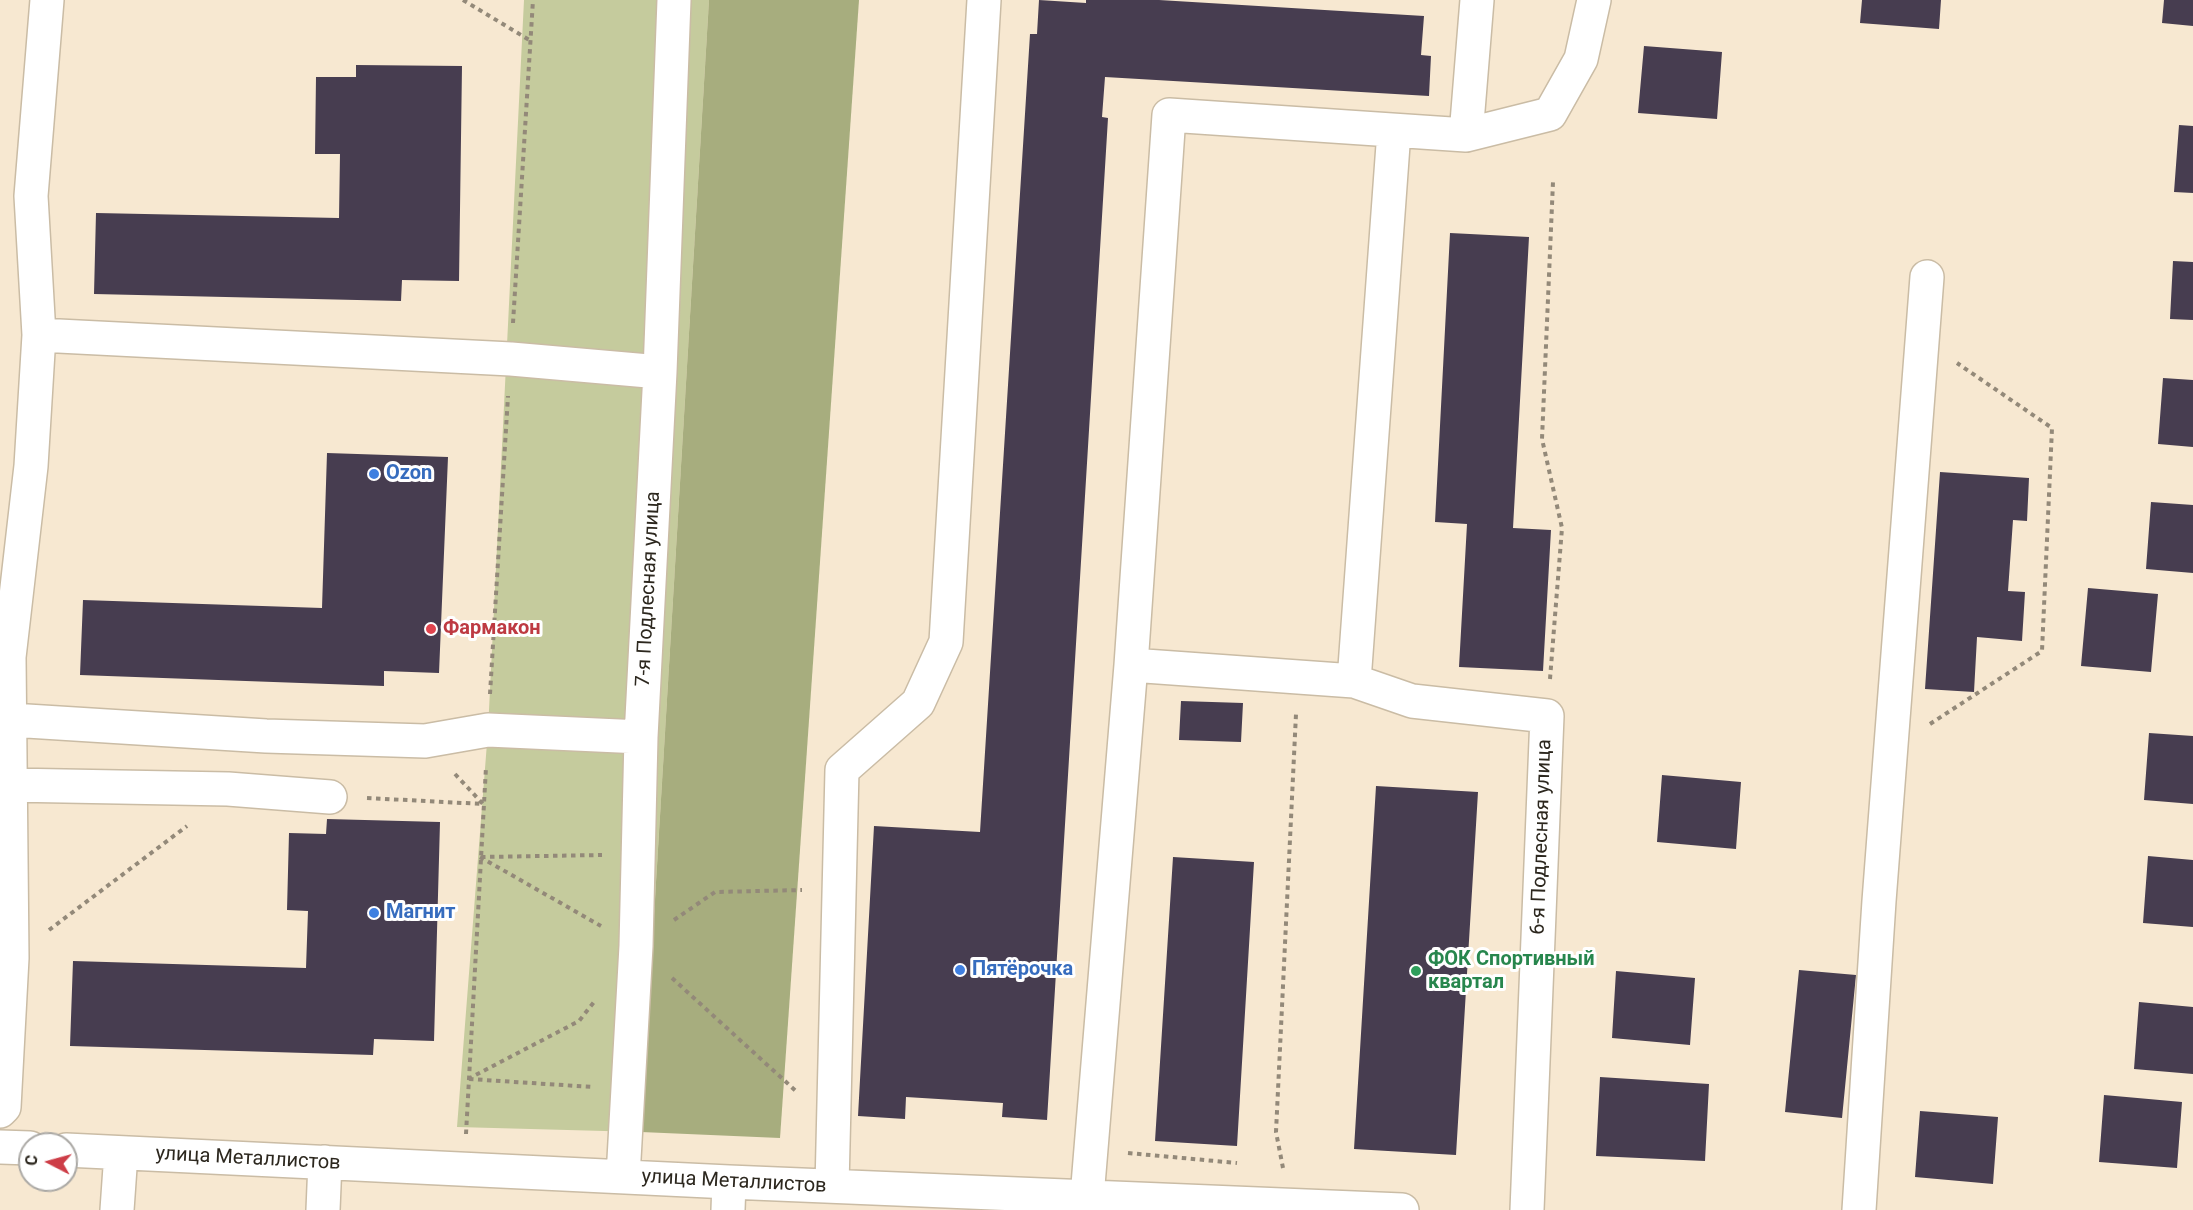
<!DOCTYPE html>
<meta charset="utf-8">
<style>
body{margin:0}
#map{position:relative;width:2193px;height:1210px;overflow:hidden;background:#f7e8d1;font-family:Roboto,sans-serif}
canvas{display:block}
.north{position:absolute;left:18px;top:1132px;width:60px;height:60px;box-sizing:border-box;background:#fff;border:2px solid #aba9a5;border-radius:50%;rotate:276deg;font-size:16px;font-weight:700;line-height:24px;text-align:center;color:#2c271e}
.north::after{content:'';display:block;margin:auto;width:21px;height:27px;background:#cd3d47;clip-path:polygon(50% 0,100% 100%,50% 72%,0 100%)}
</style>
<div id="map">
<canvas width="2193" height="1210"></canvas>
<div class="north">С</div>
</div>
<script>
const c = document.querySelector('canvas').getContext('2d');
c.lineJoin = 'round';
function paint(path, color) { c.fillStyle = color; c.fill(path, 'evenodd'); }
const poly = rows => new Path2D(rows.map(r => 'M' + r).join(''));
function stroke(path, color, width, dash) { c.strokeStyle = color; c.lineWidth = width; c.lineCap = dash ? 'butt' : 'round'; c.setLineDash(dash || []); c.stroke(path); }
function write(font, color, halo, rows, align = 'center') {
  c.font = font + ' Roboto,sans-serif'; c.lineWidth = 6; c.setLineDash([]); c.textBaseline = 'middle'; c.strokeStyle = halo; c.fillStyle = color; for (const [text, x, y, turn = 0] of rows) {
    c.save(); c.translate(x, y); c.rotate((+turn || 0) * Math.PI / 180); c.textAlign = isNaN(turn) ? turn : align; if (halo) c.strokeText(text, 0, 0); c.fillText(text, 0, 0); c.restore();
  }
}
paint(poly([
 [524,0,709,0,641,1132,457,1127,488,730]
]), '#c5cb9d');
paint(poly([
 [709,0,859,0,780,1138,641,1132]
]), '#a7ad7e');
paint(poly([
 [1039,0,1086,3,1086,0,1159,0,1424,16,1421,55,1431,56,1429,96,1105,77,1102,117,1108,118,1047,1120,1002,1117,1003,1103,906,1097,905,1119,858,1116,874,826,980,832,1030,34,1037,34],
 [1862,0,1941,0,1939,29,1860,23],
 [2164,0,2193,0,2193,26,2162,23],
 [1644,46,1722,52,1717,119,1638,113],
 [356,65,462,66,459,281,402,280,401,301,94,294,96,213,339,218,340,154,315,154,316,77,356,77],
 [2179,125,2193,126,2193,193,2174,192],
 [1450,233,1529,237,1513,528,1551,530,1543,671,1459,667,1467,524,1435,522],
 [2173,261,2193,262,2193,320,2170,319],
 [2163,378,2193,380,2193,447,2158,444],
 [327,453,448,457,439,673,384,671,384,686,80,675,83,600,322,608],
 [1940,472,2029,478,2027,521,2013,520,2008,591,2025,592,2022,641,1977,637,1974,692,1925,689],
 [2151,502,2193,505,2193,573,2146,569],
 [2088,588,2158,594,2151,672,2081,666],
 [1181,701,1243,703,1241,742,1179,740],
 [2149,733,2193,736,2193,804,2144,800],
 [1662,775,1741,782,1736,849,1657,842],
 [1376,786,1478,792,1456,1155,1354,1149],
 [327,819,440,822,434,1041,374,1039,373,1055,70,1046,73,961,306,968,308,911,287,910,289,833,326,834],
 [2148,856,2193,860,2193,927,2143,923],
 [1173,857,1254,862,1237,1146,1155,1141],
 [1799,970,1856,975,1842,1118,1785,1112],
 [1616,971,1695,978,1690,1045,1612,1038],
 [2139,1002,2193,1007,2193,1074,2134,1069],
 [1600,1077,1709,1084,1705,1161,1596,1156],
 [2104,1095,2182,1102,2177,1168,2099,1162],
 [1920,1111,1998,1117,1993,1184,1915,1177]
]), '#473d50');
const minor = poly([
 [1466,135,1477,0],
 [39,335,511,359,660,372],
 [1131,665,1354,681,1394,131],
 [1354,681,1412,701,1547,716,1527,1210],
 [11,720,266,736,425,741,488,730,641,737],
 [10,785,228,789,330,797],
 [0,1111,4,1107,12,958,9,657,31,466,39,335,31,196,47,0],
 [0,1147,30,1148],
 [66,1150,729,1182,1402,1210],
 [623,1177,636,946,641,737,660,372,674,0],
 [832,1186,842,770,918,703,946,642,984,0],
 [1087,1197,1131,665,1169,115,1466,135,1550,114,1581,59,1594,0],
 [117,1210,121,1153],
 [323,1210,325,1162],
 [728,1210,729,1182],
 [1859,1210,1879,901,1927,277]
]);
stroke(minor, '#cabca5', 36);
stroke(poly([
 [463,0,531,41],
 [513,323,533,0],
 [1550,679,1562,528,1542,439,1553,182],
 [490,694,508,396],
 [1930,724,2042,651,2052,428,1957,363],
 [455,774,483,804],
 [367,798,483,804],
 [480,857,601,926],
 [481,857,602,855],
 [674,920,715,892,802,890],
 [49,930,187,826],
 [672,978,797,1092],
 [468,1079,579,1021,594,1002],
 [469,1079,593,1087],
 [466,1134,486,767],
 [1128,1153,1237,1163],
 [1283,1168,1276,1132,1296,714]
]), '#938979', 4, [4.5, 4.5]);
stroke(minor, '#fff', 33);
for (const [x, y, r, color] of [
 [374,474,6,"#3f7fe0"],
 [431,629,6,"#e0444e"],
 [374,913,6,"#3f7fe0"],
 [960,970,6,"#3f7fe0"],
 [1416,971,6,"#2e9e5b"]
]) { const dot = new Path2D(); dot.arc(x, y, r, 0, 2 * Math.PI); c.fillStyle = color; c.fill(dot); stroke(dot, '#fff', 2); }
write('bold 20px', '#366cbe', '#fff', [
 ["Ozon",386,474],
 ["Магнит",386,913],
 ["Пятёрочка",972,970]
], 'left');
write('20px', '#2c271e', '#fff', [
 ["7-я Подлесная улица",649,589,-87],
 ["6-я Подлесная улица",1542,837,-88],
 ["улица Металлистов",248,1159,3],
 ["улица Металлистов",734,1182,3]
]);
write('bold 20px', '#be3a42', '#fff', [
 ["Фармакон",443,629]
], 'left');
write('bold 20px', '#27864d', '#fff', [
 ["ФОК Спортивный",1428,960],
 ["квартал",1428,983]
], 'left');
</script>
